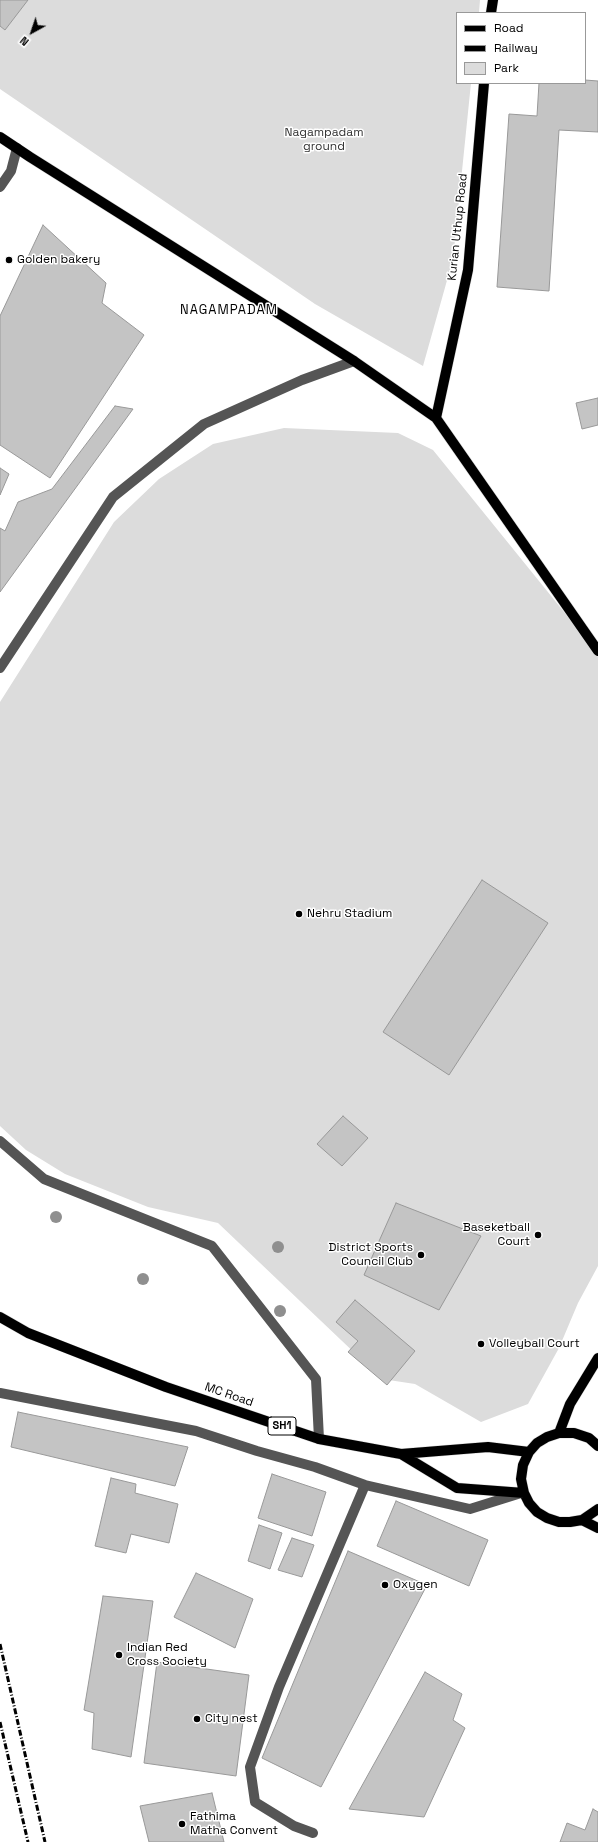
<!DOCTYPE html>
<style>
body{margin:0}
#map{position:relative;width:598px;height:1842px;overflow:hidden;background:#fff;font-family:"Space Grotesk",sans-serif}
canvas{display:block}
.legend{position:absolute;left:456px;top:12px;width:130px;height:72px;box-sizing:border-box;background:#fff;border:1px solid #999;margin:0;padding:5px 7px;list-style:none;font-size:12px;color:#000}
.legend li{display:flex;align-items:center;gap:8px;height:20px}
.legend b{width:20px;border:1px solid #999}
.north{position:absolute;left:12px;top:12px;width:40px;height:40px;-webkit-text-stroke:3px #fff;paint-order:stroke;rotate:220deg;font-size:11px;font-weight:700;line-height:16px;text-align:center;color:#000}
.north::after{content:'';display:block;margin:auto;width:14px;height:18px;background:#000;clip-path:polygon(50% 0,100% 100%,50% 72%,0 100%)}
</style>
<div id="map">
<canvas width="598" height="1842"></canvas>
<ul class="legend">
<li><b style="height:5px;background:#000"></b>Road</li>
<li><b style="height:5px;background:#000"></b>Railway</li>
<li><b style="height:11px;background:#dcdcdc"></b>Park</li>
</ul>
<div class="north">N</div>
</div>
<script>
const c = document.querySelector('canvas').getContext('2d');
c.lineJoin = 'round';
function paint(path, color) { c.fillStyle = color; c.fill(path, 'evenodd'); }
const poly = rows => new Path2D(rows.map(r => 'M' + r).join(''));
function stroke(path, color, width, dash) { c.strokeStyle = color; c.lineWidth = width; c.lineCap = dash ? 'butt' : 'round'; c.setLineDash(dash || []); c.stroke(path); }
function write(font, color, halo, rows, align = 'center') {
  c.font = font + ' "Space Grotesk",sans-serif'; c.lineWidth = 3; c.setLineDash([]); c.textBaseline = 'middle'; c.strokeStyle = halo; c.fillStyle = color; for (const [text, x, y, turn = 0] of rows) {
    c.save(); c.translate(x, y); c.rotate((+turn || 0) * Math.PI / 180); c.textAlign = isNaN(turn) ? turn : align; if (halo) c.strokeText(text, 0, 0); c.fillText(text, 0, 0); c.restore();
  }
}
paint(poly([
 [0,0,480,0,479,13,457,13,457,83,471,83,453,259,423,366,315,304,0,89],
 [284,428,398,433,433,450,594,649,598,657,598,1266,578,1303,559,1348,528,1404,481,1422,415,1384,382,1379,218,1223,148,1207,65,1174,26,1150,0,1126,0,702,114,522,159,479,213,444]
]), '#dcdcdc');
const building = poly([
 [0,0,28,0,5,30,0,26,0,0],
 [585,80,598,81,598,132,559,130,549,291,497,287,509,114,537,116,539,83,585,83,585,80],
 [43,225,106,283,102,303,144,335,50,478,0,445,0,316,43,225],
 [598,398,598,425,582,429,576,403,598,398],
 [115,406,133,409,0,592,0,528,5,531,18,502,52,489,115,406],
 [0,468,9,474,0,495,0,468],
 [482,880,548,923,449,1075,383,1032,482,880],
 [343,1116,368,1138,342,1166,317,1144,343,1116],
 [396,1203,481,1236,439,1310,364,1275,396,1203],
 [355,1300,415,1351,387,1385,348,1352,358,1341,336,1322,355,1300],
 [18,1412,188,1447,175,1486,11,1447,18,1412],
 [272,1474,326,1492,312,1536,258,1518,272,1474],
 [111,1478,136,1484,135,1493,178,1504,169,1543,131,1534,126,1553,95,1546,111,1478],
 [396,1501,488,1540,469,1586,377,1546,396,1501],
 [259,1525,282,1533,270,1569,248,1561,259,1525],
 [292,1538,314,1545,302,1577,278,1570,292,1538],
 [348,1551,427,1585,321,1787,262,1758,348,1551],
 [196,1573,253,1599,235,1648,174,1617,196,1573],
 [103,1596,153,1601,131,1757,92,1749,94,1713,84,1710,103,1596],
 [157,1662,249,1675,236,1776,144,1763,157,1662],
 [425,1672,462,1694,453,1720,465,1728,424,1817,349,1809,425,1672],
 [212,1793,224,1842,149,1842,140,1806,212,1793],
 [593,1809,598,1812,598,1842,560,1842,567,1823,585,1830,593,1809]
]);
paint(building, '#c4c4c4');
stroke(building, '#999', 1);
const major = poly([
 [491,13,493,0],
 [0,137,30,157,354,361,436,418,598,651],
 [436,418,468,270,484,83],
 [0,1317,28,1333,166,1387,319,1439,401,1454,457,1488,524,1493],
 [559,1433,570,1404,598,1358],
 [598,1446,589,1438,574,1433,559,1433,547,1437,537,1443,529,1452,523,1465,521,1479,524,1493,529,1503,537,1512,547,1518,559,1522,570,1522,582,1520,598,1509],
 [401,1454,488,1447,529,1452],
 [582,1520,598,1528]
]);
stroke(major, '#dbdbdb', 11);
stroke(poly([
 [0,187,11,171,17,148],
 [0,668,113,497,204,424,302,380,354,361],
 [0,1141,44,1179,212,1246,316,1379,319,1439],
 [0,1393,196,1431,257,1451,315,1467,365,1485,470,1509,521,1493],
 [313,1833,294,1826,255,1802,250,1767,279,1687,365,1485]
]), '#555', 10);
stroke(major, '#000', 10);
stroke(poly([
 [0,1644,45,1842],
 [0,1722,28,1842]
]), '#000', 3, [6, 2, 1, 2]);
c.fillStyle = '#8f8f8f';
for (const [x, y] of [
 [56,1217],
 [278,1247],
 [143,1279],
 [280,1311]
]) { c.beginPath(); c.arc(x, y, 6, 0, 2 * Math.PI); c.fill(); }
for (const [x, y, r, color] of [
 [9,260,4,"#000"],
 [299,914,4,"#000"],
 [538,1235,4,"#000"],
 [421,1255,4,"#000"],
 [481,1344,4,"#000"],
 [385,1585,4,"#000"],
 [119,1655,4,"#000"],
 [197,1719,4,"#000"],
 [182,1824,4,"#000"]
]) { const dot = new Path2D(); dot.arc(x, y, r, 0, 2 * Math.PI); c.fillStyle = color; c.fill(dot); stroke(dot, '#fff', 1.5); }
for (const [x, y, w] of [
 [282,1426,28]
]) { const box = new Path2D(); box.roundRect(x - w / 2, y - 9, w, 18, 3); c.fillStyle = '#fff'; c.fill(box); stroke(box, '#000', 1); }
write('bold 11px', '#000', null, [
 ["SH1",282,1426]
]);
write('12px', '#333', '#fff', [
 ["Nagampadam",324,133],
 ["ground",324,147]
]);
write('12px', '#000', '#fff', [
 ["Kurian Uthup Road",458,227,-84],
 ["MC Road",229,1395,19]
]);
write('12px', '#000', '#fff', [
 ["Golden bakery",17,260],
 ["Nehru Stadium",307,914],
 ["Baseketball",530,1228,"right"],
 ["Court",530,1242,"right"],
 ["District Sports",413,1248,"right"],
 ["Council Club",413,1262,"right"],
 ["Volleyball Court",489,1344],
 ["Oxygen",393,1585],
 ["Indian Red",127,1648],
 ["Cross Society",127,1662],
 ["City nest",205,1719],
 ["Fathima",190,1817],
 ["Matha Convent",190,1831]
], 'left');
c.letterSpacing = '1px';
write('13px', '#000', '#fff', [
 ["NAGAMPADAM",229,310]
]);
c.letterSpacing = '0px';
</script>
